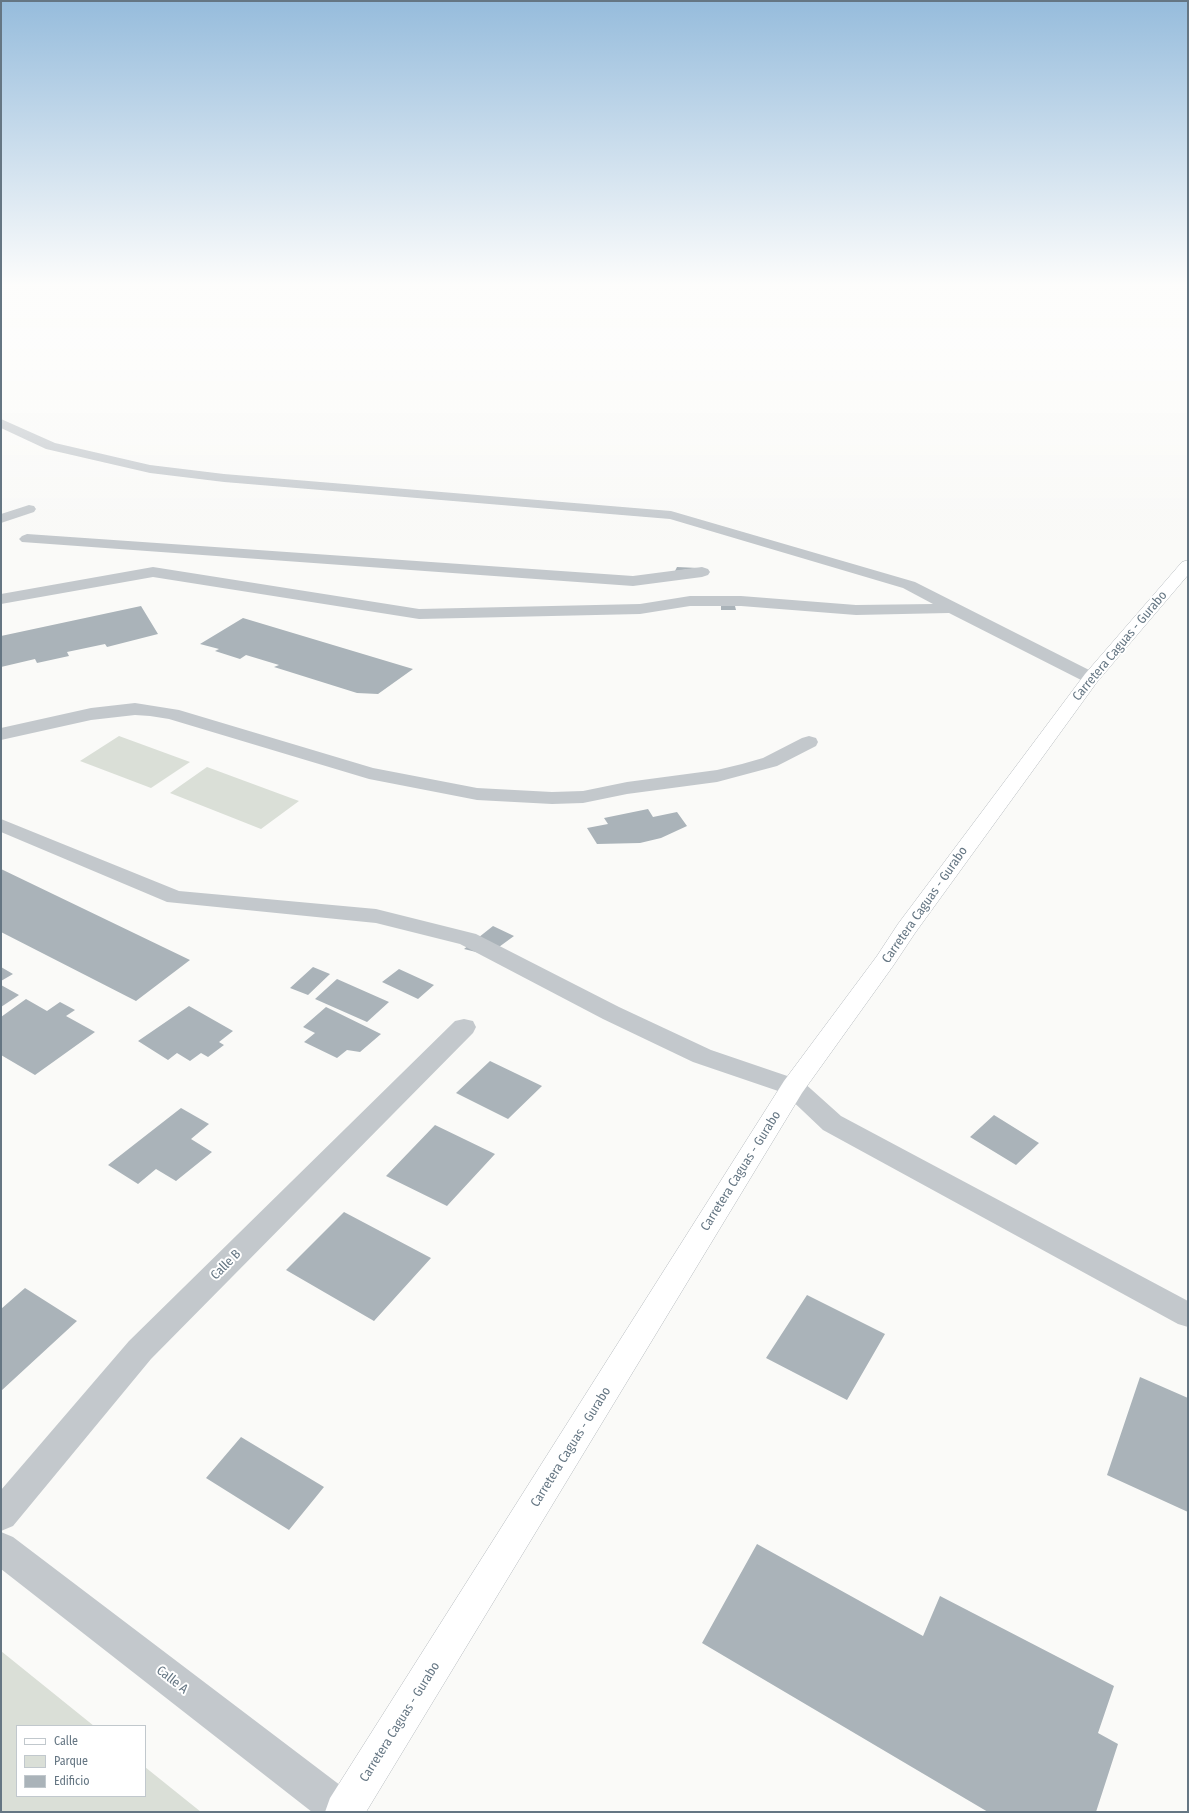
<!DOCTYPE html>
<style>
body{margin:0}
#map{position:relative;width:1189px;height:1813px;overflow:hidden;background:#fafaf8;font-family:"Fira Sans Condensed",sans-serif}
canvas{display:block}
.frame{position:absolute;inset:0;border:2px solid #657683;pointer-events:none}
.legend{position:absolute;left:16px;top:1725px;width:130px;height:72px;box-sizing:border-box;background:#fff;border:1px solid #c1c8cd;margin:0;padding:5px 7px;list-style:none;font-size:12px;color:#657683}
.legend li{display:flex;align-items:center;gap:8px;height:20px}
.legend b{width:20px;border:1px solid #c1c8cd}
</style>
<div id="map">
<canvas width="1189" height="1813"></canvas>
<div class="frame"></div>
<ul class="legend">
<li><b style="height:5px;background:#fff"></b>Calle</li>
<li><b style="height:11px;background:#dadfd7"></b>Parque</li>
<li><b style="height:11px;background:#aab3b9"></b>Edificio</li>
</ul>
</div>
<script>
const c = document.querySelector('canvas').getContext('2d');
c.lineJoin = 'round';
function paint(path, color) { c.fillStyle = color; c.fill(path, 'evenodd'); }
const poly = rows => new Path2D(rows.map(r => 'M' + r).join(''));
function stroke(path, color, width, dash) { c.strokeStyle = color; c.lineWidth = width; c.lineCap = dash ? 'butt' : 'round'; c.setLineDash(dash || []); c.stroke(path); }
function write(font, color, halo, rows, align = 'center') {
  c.font = font + ' "Fira Sans Condensed",sans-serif'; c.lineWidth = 4; c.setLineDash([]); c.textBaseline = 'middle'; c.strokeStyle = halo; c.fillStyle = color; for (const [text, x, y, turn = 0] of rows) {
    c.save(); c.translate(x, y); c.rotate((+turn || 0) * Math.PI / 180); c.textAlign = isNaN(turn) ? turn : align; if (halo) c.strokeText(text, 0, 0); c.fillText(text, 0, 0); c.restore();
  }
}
paint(poly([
 [119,736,190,762,151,788,80,761],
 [207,767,299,801,261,829,170,793],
 [1,1651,94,1726,17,1726,17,1796,145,1796,145,1767,201,1812,1,1812]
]), '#dadfd7');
paint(poly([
 [677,567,698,568,675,571],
 [141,606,158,634,107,647,105,644,67,652,69,656,37,663,35,659,1,667,1,636],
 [721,606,735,606,736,610,721,610],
 [243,618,413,669,378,694,357,693,274,667,279,665,246,655,240,659,215,651,219,649,200,644],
 [648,809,653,817,677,812,687,826,661,838,640,843,597,844,587,828,608,824,604,818],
 [1,869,190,960,136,1001,1,932],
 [493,926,514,936,488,955,464,949],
 [1,967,13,974,1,981],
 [313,967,330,974,308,995,290,988],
 [399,969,434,985,418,999,382,982],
 [337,979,389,1002,367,1022,315,999],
 [1,985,19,995,1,1007],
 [26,999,47,1011,60,1002,75,1010,66,1016,95,1032,35,1075,1,1055,1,1017],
 [189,1006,233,1031,219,1042,224,1045,208,1057,201,1053,190,1061,177,1053,168,1060,138,1041],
 [326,1007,381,1034,360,1052,347,1050,337,1058,304,1042,315,1033,303,1027],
 [490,1061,542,1086,508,1119,456,1093],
 [181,1108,209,1124,191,1139,212,1152,176,1181,156,1169,138,1184,108,1165],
 [994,1115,1039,1143,1016,1165,970,1137],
 [435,1125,495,1154,447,1206,386,1176],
 [344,1212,431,1258,374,1321,286,1270],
 [25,1288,77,1321,1,1391,1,1309],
 [807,1295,885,1334,847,1400,766,1358],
 [1140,1377,1188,1398,1188,1512,1107,1475],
 [241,1437,324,1487,289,1530,206,1478],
 [757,1544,923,1636,940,1596,1114,1686,1098,1733,1118,1744,1096,1812,988,1812,702,1643]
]), '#aab3b9');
const major = poly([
 [1188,560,1188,575,1097,682,915,933,893,966,802,1093,366,1812,325,1812,330,1798,784,1081,877,956,898,924,1085,674,1182,562,1188,560]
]);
stroke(major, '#b5babe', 1);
paint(poly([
 [1,419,55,443,150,465,224,474,671,511,915,582,1097,674,1100,678,1097,682,1091,683,1085,682,949,613,856,615,741,606,690,606,640,614,419,619,153,577,1,604,1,594,153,567,419,609,640,604,690,596,741,596,856,605,933,604,903,588,670,519,224,482,150,473,46,449,1,428,1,419],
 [29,505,34,506,36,509,34,512,1,523,1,514,29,505],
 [27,534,633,576,702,567,708,569,710,572,708,575,702,577,633,586,22,542,19,539,22,536,27,534],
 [135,703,179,710,373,768,477,788,552,792,583,791,627,782,717,770,742,764,763,758,802,738,809,736,816,738,818,742,816,746,777,766,717,782,627,794,583,803,552,804,477,800,369,779,169,719,150,716,135,715,91,720,1,740,1,728,91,708,135,703],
 [1,819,179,891,376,909,476,934,619,1007,711,1050,802,1081,841,1116,1188,1301,1188,1327,1178,1324,823,1130,784,1093,693,1062,603,1019,460,944,376,923,167,902,1,832,1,819],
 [464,1019,473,1021,476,1027,473,1033,151,1359,13,1526,1,1531,1,1490,129,1341,455,1021,464,1019],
 [1,1532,13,1537,357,1798,362,1812,312,1812,1,1569,1,1532]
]), '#c3c8cc');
paint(major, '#fff');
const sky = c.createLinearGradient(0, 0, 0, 540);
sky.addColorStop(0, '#96bcdc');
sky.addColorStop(0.53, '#fdfdfc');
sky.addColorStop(1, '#fdfdfc00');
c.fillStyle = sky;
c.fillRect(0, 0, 1189, 540);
write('13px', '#657683', '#fff', [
 ["Carretera Caguas - Gurabo",1120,646,-50],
 ["Carretera Caguas - Gurabo",925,905,-55],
 ["Carretera Caguas - Gurabo",741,1171,-58],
 ["Calle B",226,1265,-45],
 ["Carretera Caguas - Gurabo",571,1447,-58],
 ["Calle A",172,1680,38],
 ["Carretera Caguas - Gurabo",400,1722,-58]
]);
</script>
